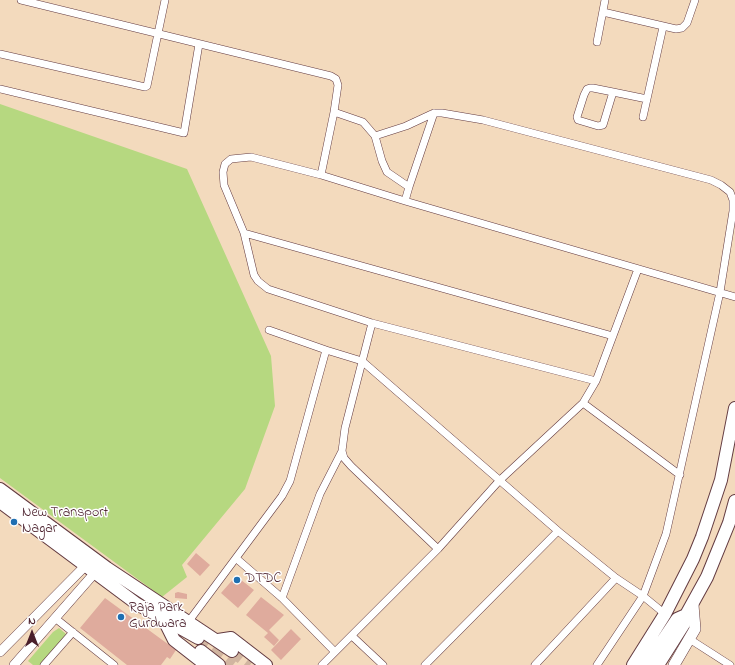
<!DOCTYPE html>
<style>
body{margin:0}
#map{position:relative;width:735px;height:665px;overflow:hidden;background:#f3dabd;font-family:"Indie Flower",sans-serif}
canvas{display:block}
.north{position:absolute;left:12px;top:613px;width:40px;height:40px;-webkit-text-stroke:3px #fff;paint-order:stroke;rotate:0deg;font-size:11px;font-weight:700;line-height:16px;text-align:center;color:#4a1f2b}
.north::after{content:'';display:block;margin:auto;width:14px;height:18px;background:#4a1f2b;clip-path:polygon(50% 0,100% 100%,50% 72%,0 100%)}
</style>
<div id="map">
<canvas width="735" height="665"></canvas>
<div class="north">N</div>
</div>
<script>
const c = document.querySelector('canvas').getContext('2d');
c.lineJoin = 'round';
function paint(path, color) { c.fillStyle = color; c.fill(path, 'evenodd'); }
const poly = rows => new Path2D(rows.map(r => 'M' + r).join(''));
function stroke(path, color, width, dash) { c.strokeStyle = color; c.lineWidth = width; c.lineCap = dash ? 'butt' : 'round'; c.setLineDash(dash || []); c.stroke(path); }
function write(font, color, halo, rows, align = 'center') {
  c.font = font + ' "Indie Flower",sans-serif'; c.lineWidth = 3; c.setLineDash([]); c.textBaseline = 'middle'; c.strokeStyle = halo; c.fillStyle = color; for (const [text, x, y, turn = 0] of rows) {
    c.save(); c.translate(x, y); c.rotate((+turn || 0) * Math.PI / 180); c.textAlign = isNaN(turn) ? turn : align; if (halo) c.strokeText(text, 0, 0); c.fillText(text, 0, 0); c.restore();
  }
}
paint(poly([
 [0,104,187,169,271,356,275,406,245,489,182,565,187,577,162,597,0,478],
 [59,628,66,634,65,639,42,665,33,665,28,661,53,632]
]), '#b6d880');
paint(poly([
 [196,553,210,565,200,576,187,564],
 [236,576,254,590,238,608,221,593],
 [178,592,187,594,187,599,175,598,175,593],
 [261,597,284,615,269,630,279,640,274,646,264,637,268,633,246,615],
 [105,598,176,650,170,659,167,657,161,665,127,665,80,628],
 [291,629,301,639,281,660,271,650]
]), '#dfab9d');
stroke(poly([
 [198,638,233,665],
 [232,651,250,665]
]), '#d1b5a0', 12, [12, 6]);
const minor = poly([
 [21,0,331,76,336,79,338,85,334,112,363,122,375,136,382,161,387,172,409,187],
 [603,12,676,29,682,28,687,23,695,0],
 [597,42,605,0],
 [0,54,145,87,147,86,165,0],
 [0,89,184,133,199,44],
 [613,92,603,125,598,126,578,120,577,117,584,95,587,89,590,88,593,88,613,92,647,99],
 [643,117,663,27],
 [375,136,406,126,434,113,442,113,483,120,711,180,721,185,730,192,733,200,733,211,720,292,666,534,643,596,597,665],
 [321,175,334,112],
 [405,201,409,187,434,113],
 [244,233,254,275,258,281,268,289,372,323,596,381],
 [372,323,345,428,342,451,344,458,351,466,438,549],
 [269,330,326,350],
 [613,336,244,233,224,185,223,172,225,164,231,159,251,157,321,175,405,201,735,297],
 [583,403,680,475],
 [237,559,282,598,335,652],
 [282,598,320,494,342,451],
 [55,618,114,665],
 [189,621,282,496,290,481,326,350,362,361,558,531,616,578,643,596,665,614],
 [352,636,383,665],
 [691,640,730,665],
 [44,665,73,632],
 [322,665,438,549,499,481,583,403,596,381,638,269],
 [425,665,558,531],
 [535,665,616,578]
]);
const tertiary = poly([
 [0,652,89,562],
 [14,665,99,568]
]);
const secondary = poly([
 [674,665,695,629,693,605]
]);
const trunk = poly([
 [0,489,107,568,232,651],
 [0,502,137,604,198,638],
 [164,620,174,640,206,665],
 [218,640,231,638,266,665],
 [201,651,219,665],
 [633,665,665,614,693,559,702,537,721,480,735,408],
 [646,665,677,619,686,615],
 [658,665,684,624,686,615,707,577,729,523,735,501]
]);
stroke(minor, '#633b41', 8);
stroke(tertiary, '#633b41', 10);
stroke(secondary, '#633b41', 12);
stroke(trunk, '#633b41', 14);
stroke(minor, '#fff', 7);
stroke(tertiary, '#fff', 9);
stroke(secondary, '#fff', 11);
stroke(trunk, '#fff', 12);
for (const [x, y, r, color] of [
 [14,522,4,"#1f6fb2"],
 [237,580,4,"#1f6fb2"],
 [121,617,4,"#1f6fb2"]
]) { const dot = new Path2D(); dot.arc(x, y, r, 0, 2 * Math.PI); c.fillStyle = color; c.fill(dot); stroke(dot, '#fff', 1.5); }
write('14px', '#4a1f2b', '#fff', [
 ["New Transport",22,514],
 ["Nagar",22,530],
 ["DTDC",245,580],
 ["Raja Park",129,609],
 ["Gurdwara",129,625]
], 'left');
</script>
